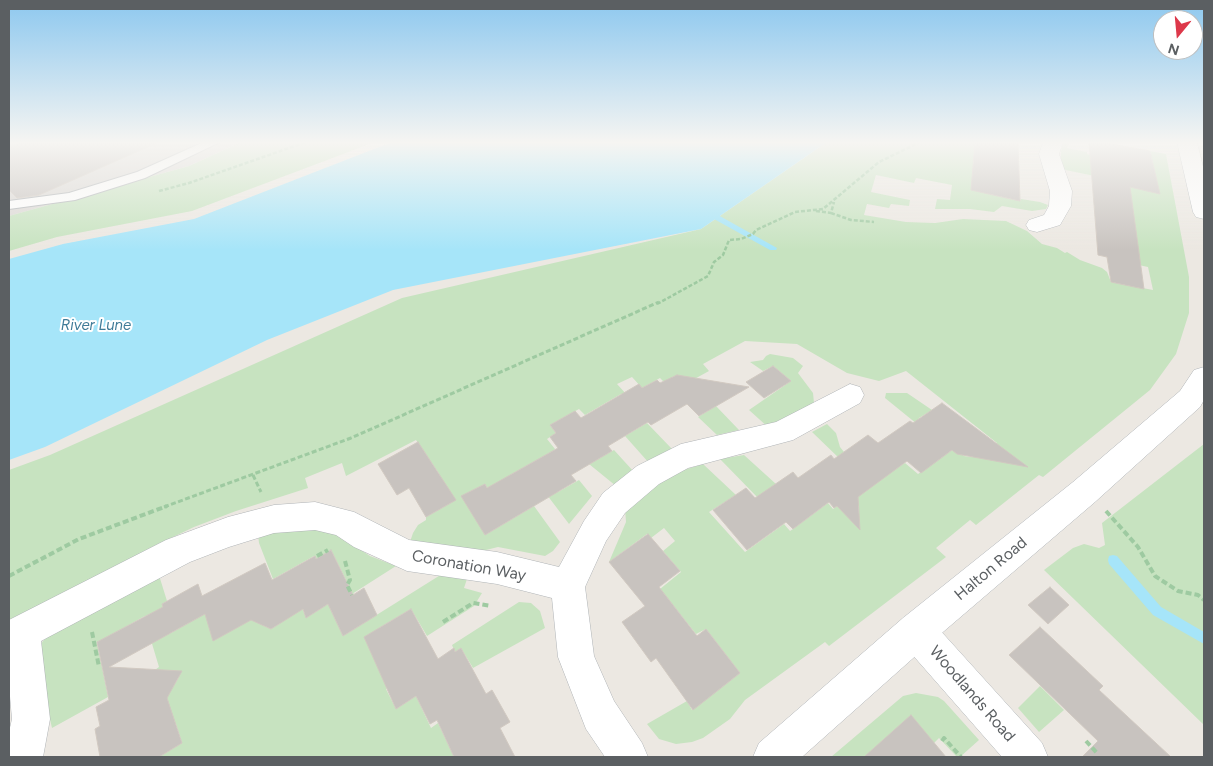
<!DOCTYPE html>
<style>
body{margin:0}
#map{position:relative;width:1213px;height:766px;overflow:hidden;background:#ece8e2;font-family:Figtree,sans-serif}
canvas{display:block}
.frame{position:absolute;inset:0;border:10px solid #5b5f62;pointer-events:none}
.north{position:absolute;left:1153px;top:10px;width:50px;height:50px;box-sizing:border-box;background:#fff;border:1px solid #bdbfc0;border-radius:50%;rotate:197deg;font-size:14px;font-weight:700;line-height:20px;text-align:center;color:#5b5f62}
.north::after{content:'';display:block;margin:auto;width:18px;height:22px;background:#dd384a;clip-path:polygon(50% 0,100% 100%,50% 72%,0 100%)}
</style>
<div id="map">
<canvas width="1213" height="766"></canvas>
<div class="frame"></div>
<div class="north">N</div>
</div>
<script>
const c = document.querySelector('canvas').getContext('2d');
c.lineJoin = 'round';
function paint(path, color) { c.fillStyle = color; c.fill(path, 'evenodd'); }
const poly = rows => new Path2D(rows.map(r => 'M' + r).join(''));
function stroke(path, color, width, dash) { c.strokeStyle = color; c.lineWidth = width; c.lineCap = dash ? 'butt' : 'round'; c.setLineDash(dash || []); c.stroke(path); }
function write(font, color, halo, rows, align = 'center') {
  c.font = font + ' Figtree,sans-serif'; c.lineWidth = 4; c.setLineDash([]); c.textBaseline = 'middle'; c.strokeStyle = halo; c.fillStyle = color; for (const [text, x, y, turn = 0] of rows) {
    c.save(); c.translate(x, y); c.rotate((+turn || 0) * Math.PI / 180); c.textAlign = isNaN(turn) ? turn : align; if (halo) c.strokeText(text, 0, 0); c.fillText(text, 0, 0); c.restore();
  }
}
paint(poly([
 [9,142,241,142,189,166,9,216]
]), '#dbd8d5');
paint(poly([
 [241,142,375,142,192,211,57,237,9,251,9,216,189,166],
 [827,142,980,142,973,164,989,168,989,194,1020,201,1021,199,1040,202,1048,205,1046,209,1032,211,1002,206,994,212,970,209,935,209,937,199,950,200,952,185,916,178,914,183,876,175,871,192,910,200,909,206,891,204,889,208,867,204,864,215,906,222,935,223,963,219,1006,221,1027,231,1042,244,1057,248,1065,253,1067,252,1080,260,1102,268,1107,272,1111,282,1153,290,1148,267,1134,264,1123,182,1061,169,1061,151,1063,142,1070,142,1067,148,1087,152,1087,154,1153,164,1150,151,1166,154,1189,277,1189,313,1176,354,1150,390,1043,477,1039,475,976,525,970,520,936,548,946,557,829,646,825,642,745,700,730,719,703,738,692,742,676,744,659,739,647,724,687,701,692,710,740,673,706,629,696,634,660,589,681,572,663,551,675,541,664,528,651,538,647,534,609,562,626,522,625,508,674,473,703,464,736,495,709,512,745,552,784,524,790,531,793,529,828,503,833,509,837,506,856,516,859,513,859,506,850,497,905,463,918,474,955,448,964,456,971,457,988,450,997,443,906,371,879,381,847,373,797,344,745,341,703,364,709,371,689,382,682,376,672,377,673,391,660,378,642,388,632,377,617,384,627,395,621,394,585,415,579,409,550,425,556,433,547,439,555,449,553,451,512,474,490,492,485,484,467,493,485,535,534,506,560,542,553,551,545,556,498,547,478,552,410,542,413,533,418,525,426,520,426,517,452,502,438,472,416,440,346,476,342,463,305,478,308,488,236,511,194,527,150,548,9,624,9,470,50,455,402,298,701,229],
 [770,354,793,358,803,366,798,373,813,393,814,403,769,428,749,410,791,381,773,366,763,371,750,362,763,360,766,356],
 [886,393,907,393,932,410,919,418,917,424,885,398],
 [716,406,739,430,717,435,698,417],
 [647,423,672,449,649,463,625,436],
 [827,424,836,433,840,447,844,452,840,459,812,432],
 [1204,444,1204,725,1044,570,1073,548,1084,544,1099,548,1105,545,1102,523],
 [614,450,634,472,616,486,589,464],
 [744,455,776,484,759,499,720,459],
 [579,480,592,496,569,524,544,491,553,486,558,492],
 [313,529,327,531,343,538,370,556,396,566,330,608,343,636,442,574,467,579,464,588,482,593,474,606,427,636,411,609,379,628,389,687,386,689,396,709,416,696,431,728,438,723,454,757,159,757,182,743,176,724,158,695,173,687,179,677,152,672,159,667,150,637,171,633,216,607,260,615,264,626,271,629,279,624,283,615,301,605,306,618,328,604,323,593,346,580,331,550,316,559,314,556,273,579,259,543,258,534],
 [158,572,167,601,162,604,164,609,143,617,97,643,108,697,52,728,40,677,38,649,43,641,53,631],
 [519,602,531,603,540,611,545,628,473,668,461,648,455,652,452,645],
 [1040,686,1064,710,1039,732,1018,708],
 [916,693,938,697,944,701,979,740,960,757,957,757,939,738,934,743,876,747,883,757,831,757,903,696]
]), '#c7e3c0');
paint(poly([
 [392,142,827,142,701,229,393,290,267,340,45,447,9,460,9,259,63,244,194,219]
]), '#a6e5f9');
paint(poly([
 [705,210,709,210,777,248,776,250,770,250,705,214,705,210],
 [1113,555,1117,556,1161,607,1204,632,1204,644,1153,615,1109,564,1108,560,1109,556,1113,555]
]), '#a6e5f9');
const building = poly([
 [21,142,159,142,39,195,17,198,9,190,9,147,21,142],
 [975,142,1018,142,1020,201,971,190,975,142],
 [1089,142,1102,142,1150,151,1160,194,1130,187,1144,289,1111,282,1107,257,1098,255,1089,142],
 [773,366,791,381,764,398,746,382,773,366],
 [677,375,749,387,699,416,687,404,651,425,648,422,608,446,612,451,571,475,576,481,485,535,461,496,485,484,487,488,558,448,550,437,556,433,550,425,575,411,581,418,639,384,642,388,657,380,660,383,677,375],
 [942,403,1028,467,957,454,952,450,921,473,907,461,858,497,860,530,837,506,834,508,829,502,793,529,786,522,747,550,713,510,746,488,755,498,793,472,798,478,831,455,834,459,868,435,878,443,910,421,913,423,942,403],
 [418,442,456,500,426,517,409,488,397,495,378,464,418,442],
 [648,534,680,571,659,587,697,636,706,629,740,673,693,710,656,658,651,662,622,622,645,606,609,562,648,534],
 [331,550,353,595,364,588,377,615,343,636,328,604,306,618,303,609,271,629,251,620,213,641,205,614,109,667,182,671,167,698,182,743,159,757,100,757,95,729,100,726,96,707,109,700,97,642,163,607,162,604,198,584,202,596,265,563,272,580,315,556,316,559,331,550],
 [1050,587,1069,605,1048,624,1028,605,1050,587],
 [411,609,438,659,454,648,455,652,461,648,486,694,492,690,510,722,500,728,515,757,454,757,437,720,430,724,416,696,396,709,364,637,411,609],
 [1040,627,1103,686,1099,690,1171,757,1082,757,1098,741,1009,655,1040,627],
 [911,715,946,757,864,757,911,715]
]);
paint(building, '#c8c3bf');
stroke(building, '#d1c9c1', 1);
const lane = poly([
 [204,142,220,142,145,178,75,200,9,209,9,201,69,193,137,172,204,142]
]);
const street = poly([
 [1043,142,1063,142,1059,154,1072,191,1071,206,1060,225,1037,232,1029,230,1026,225,1029,220,1044,215,1049,206,1050,191,1039,154,1043,142],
 [850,384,860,387,864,395,860,403,793,440,688,468,659,484,625,513,606,541,585,587,594,656,614,701,642,743,648,757,605,757,586,729,558,657,552,598,497,584,407,571,354,547,336,535,315,530,274,533,229,547,190,562,41,641,50,719,43,757,9,757,9,732,12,719,9,685,9,620,166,540,228,517,274,505,315,502,354,512,409,540,497,552,559,567,584,521,603,493,637,466,681,444,776,422,850,384],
 [916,613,929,618,1042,743,1048,757,1002,757,903,644,898,631,903,618,916,613]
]);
const secondary = poly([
 [1177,142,1197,142,1204,171,1204,219,1196,217,1193,212,1177,142],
 [1204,367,1204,400,1200,407,1095,502,929,644,802,757,753,757,759,743,903,618,1073,482,1180,391,1194,370,1204,367]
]);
stroke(lane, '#b0b4b7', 2);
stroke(street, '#b0b4b7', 1);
stroke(secondary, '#afb3b7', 1);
stroke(poly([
 [159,191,189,183,306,142],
 [816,211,831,213,834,202],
 [831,213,851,220,874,222],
 [657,304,708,276,714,262,723,255,729,240,741,239,753,234,756,230,795,212,823,209,879,162,920,142]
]), '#9ecaa1', 2.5, [4, 2]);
stroke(poly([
 [253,475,261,492],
 [164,507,351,438,659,302]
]), '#9ecaa1', 3, [5, 2.5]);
stroke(poly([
 [1106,511,1138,547,1155,576,1178,591,1198,595,1204,600],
 [317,556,328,550],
 [345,561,350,580,347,585,352,595],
 [9,576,79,539,167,506],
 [443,622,473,603,491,606],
 [92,632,99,667],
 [942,741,944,738,961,757],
 [1086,741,1097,753]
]), '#9ecaa1', 4, [6, 3]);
paint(lane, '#fff');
paint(street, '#fff');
paint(secondary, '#fff');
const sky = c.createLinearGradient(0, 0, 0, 250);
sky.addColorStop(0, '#8dc8ef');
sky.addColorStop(0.57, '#f6f5f2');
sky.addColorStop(1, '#f6f5f200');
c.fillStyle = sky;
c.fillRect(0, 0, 1213, 250);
write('italic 15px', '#3f7b98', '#fff', [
 ["River Lune",96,326]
]);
write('16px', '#5b5f62', '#fff', [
 ["Coronation Way",469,566,10],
 ["Halton Road",991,569,-40],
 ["Woodlands Road",972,694,49]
]);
</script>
